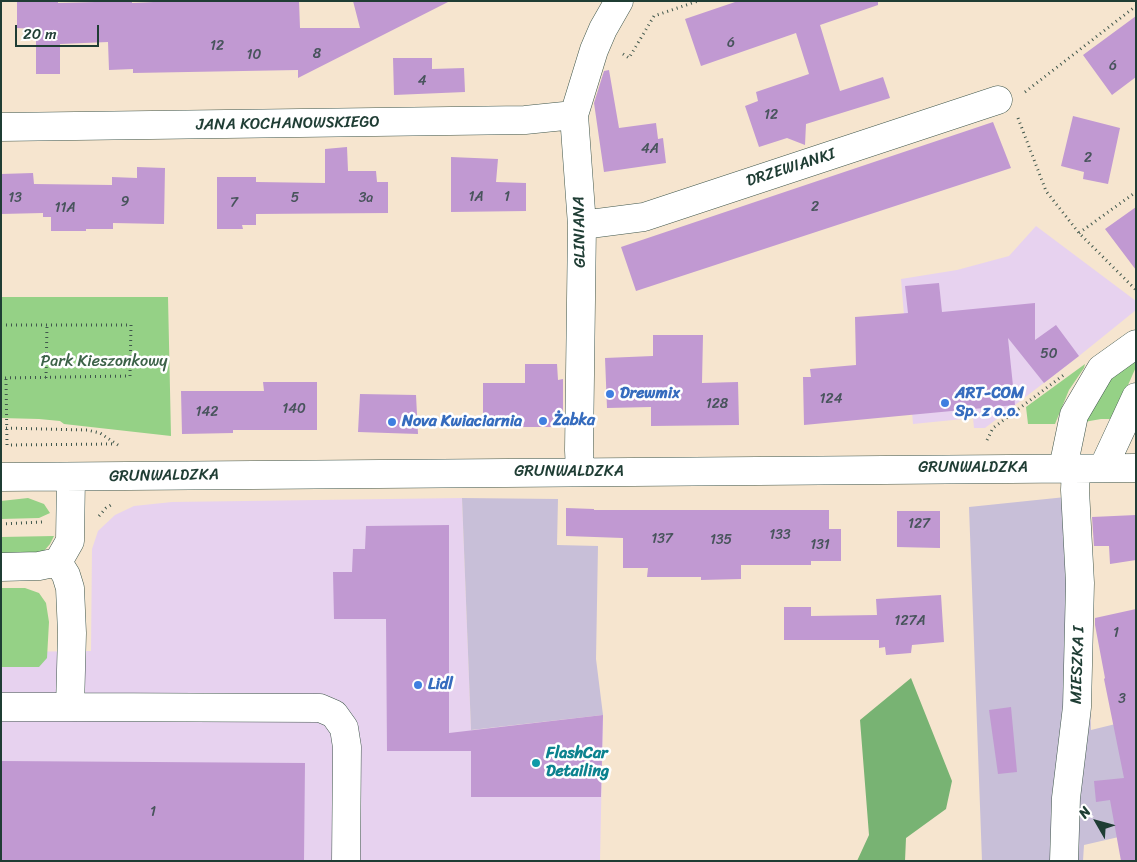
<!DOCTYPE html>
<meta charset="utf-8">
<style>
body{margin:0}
#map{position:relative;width:1137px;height:862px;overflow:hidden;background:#f6e5cf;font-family:Sriracha,sans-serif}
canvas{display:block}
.frame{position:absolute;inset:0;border:2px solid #1f3d34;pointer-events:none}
.north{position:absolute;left:1072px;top:797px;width:50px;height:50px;-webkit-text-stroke:4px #fff;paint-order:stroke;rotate:308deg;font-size:14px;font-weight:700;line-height:20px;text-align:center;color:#1f3d34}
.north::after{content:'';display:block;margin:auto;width:18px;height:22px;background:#1f3d34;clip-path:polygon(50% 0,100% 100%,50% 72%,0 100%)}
.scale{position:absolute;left:15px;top:25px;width:84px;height:22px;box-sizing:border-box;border:2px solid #1f3d34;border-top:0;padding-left:6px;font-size:15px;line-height:18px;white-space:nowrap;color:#1f3d34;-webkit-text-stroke:4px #fff;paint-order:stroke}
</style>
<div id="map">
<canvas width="1137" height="862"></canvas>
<div class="frame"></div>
<div class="north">N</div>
<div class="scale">20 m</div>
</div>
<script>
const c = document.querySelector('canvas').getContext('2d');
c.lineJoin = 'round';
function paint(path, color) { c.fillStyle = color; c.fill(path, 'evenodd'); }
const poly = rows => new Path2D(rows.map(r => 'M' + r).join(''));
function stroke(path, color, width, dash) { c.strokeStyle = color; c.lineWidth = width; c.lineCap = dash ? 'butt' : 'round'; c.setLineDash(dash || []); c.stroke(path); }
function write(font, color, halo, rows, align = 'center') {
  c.font = font + ' Sriracha,sans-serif'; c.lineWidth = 5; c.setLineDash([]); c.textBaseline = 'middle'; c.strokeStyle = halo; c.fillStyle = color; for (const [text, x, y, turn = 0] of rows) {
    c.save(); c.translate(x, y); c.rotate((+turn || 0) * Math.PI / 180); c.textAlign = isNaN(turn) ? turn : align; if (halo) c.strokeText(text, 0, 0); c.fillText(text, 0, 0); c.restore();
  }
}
paint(poly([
 [1036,226,1136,301,1136,310,1079,356,985,428,974,428,973,418,913,424,901,279,957,270,1009,256],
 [462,498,471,730,603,715,600,861,1,861,1,652,91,651,92,549,98,531,115,515,134,506,172,502]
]), '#e7d2ef');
paint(poly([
 [1085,495,1091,730,1136,719,1136,833,1084,845,1083,861,982,861,969,507],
 [462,498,558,499,557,545,598,546,596,659,603,715,471,730]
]), '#c8bfd8');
paint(poly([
 [1,297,168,297,171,436,64,424,60,421,39,419,1,418],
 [1136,352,1136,367,1117,410,1118,419,1101,419,1084,422,1106,380],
 [1085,364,1084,368,1069,390,1055,424,1028,424,1026,407],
 [28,498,44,504,50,513,39,518,1,519,1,501],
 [54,536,50,544,44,551,31,553,1,553,1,537],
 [1,588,25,588,39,593,46,603,49,622,47,658,39,667,1,667]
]), '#95d186');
paint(poly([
 [911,678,952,781,946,809,906,838,905,861,857,861,869,835,860,720]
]), '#78b373');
paint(poly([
 [17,1,58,1,58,3,132,1,132,3,175,1,299,1,300,28,360,28,353,1,450,1,298,78,298,70,133,73,133,69,109,70,108,42,60,44,60,74,36,74,36,29,17,28],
 [738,1,878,1,878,5,820,25,840,91,883,77,890,98,806,124,805,145,787,138,759,147,745,106,758,101,756,92,809,74,796,33,701,66,685,19],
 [1136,16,1136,77,1112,95,1083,55],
 [393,58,432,58,432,69,464,68,465,92,394,95],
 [609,70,619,128,656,123,658,139,663,138,666,163,604,172,594,103,604,71],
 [1073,116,1120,128,1108,184,1083,179,1084,172,1061,166],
 [993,122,1011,168,636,291,621,247],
 [347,147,348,171,376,171,377,182,388,182,388,213,256,214,256,225,242,225,243,229,217,229,217,177,256,177,256,182,325,183,325,149],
 [451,157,498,159,496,182,526,183,526,211,451,212],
 [137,167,165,168,164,224,113,223,113,229,86,229,86,231,51,231,51,217,43,217,43,213,1,214,1,174,33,173,34,184,112,185,112,177,137,178],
 [1136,207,1136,270,1105,229],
 [939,283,942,312,1035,303,1035,340,1056,325,1079,356,1044,383,1008,338,1015,405,804,425,803,377,811,377,810,369,856,365,855,317,908,313,905,286],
 [653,335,703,335,702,383,738,382,739,425,651,426,651,407,607,408,605,358,653,356],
 [525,364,557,364,558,380,563,379,563,427,483,427,483,383,525,383],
 [263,382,317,382,317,430,233,430,233,433,182,434,181,391,264,391],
 [360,394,416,395,418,434,358,432],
 [566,508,594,509,594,510,829,510,829,529,841,529,841,561,811,561,811,565,741,565,741,579,701,580,701,577,647,577,648,568,623,568,623,538,566,536],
 [897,511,940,511,940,548,897,547],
 [1136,515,1136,560,1110,564,1109,546,1094,546,1092,517],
 [449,525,449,733,603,715,601,797,471,797,471,751,387,751,386,619,334,619,333,572,352,572,353,549,365,549,366,526],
 [941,595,944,642,912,645,911,653,886,655,885,647,879,648,879,640,784,640,784,607,811,607,811,616,877,615,876,599],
 [1136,609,1136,861,1121,861,1110,800,1096,802,1094,781,1124,778,1104,679,1105,678,1095,625,1095,618],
 [1011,707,1017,772,998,774,989,710],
 [1,761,305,763,304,861,1,861]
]), '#c199d2');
const minor = poly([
 [1,127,525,120,574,115],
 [582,225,644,217,998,100],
 [1063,468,1074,415,1101,369,1136,344],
 [1103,468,1136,397],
 [580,472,579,450,582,225,574,115,594,50,603,29,619,1],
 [1,477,1136,468],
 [1,567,39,566,58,562,70,541,71,477],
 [1,707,70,707,72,633,70,588,66,575,58,562],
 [70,707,320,708,334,714,344,728,347,747,346,861],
 [1064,861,1066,798,1077,707,1080,583,1075,490,1076,468]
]);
stroke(minor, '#3f564b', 29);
stroke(poly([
 [623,54,629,58,654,16,698,1],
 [1025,92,1136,6],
 [1018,118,1046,191,1079,233,1136,290],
 [1079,233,1136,192],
 [1,325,131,325,130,376,1,378],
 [46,378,47,325],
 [6,379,7,445,113,444],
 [1,428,87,430,100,433,121,447],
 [987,440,993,428,1065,374],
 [99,516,106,508,111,505],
 [1,524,43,522]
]), '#3f564b', 3, [1, 4]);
stroke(minor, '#fff', 28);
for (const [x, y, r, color] of [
 [610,394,5,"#3f7fe0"],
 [945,403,5,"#3f7fe0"],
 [543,421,5,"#3f7fe0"],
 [392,422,5,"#3f7fe0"],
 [418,685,5,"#3f7fe0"],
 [536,763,5,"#0f9aa8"]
]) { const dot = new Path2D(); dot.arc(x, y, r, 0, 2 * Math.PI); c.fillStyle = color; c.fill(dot); stroke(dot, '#fff', 2); }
write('14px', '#48545c', null, [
 ["6",731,43],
 ["12",217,46],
 ["8",317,54],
 ["10",254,55],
 ["6",1113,66],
 ["4",422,81],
 ["12",771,115],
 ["4A",650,149],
 ["2",1088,158],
 ["1A",476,197],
 ["1",507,197],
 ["13",15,198],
 ["5",295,198],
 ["3a",366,198],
 ["9",125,202],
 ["7",234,203],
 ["2",815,207],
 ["11A",65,208],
 ["50",1049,354],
 ["124",831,399],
 ["128",717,404],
 ["140",294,409],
 ["142",207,412],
 ["127",919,524],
 ["133",780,535],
 ["137",662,539],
 ["135",721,540],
 ["131",820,545],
 ["127A",910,621],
 ["1",1116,633],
 ["3",1122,699],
 ["1",153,812]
]);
write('16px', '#1f3d34', '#fff', [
 ["JANA KOCHANOWSKIEGO",288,124,-1],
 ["DRZEWIANKI",791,168,-18],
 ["GLINIANA",580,232,-91],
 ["GRUNWALDZKA",973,468],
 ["GRUNWALDZKA",569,472],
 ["GRUNWALDZKA",164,476,-1],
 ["MIESZKA I",1078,665,-88]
]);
write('16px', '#3c6248', '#fff', [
 ["Park Kieszonkowy",104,362]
]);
write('bold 16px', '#366cbe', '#fff', [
 ["Drewmix",620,394],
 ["ART-COM",955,394],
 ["Sp. z o.o.",955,412],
 ["Żabka",553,421],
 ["Nova Kwiaciarnia",402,422],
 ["Lidl",428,685]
], 'left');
write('bold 16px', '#0d838f', '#fff', [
 ["FlashCar",546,754],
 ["Detailing",546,772]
], 'left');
</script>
